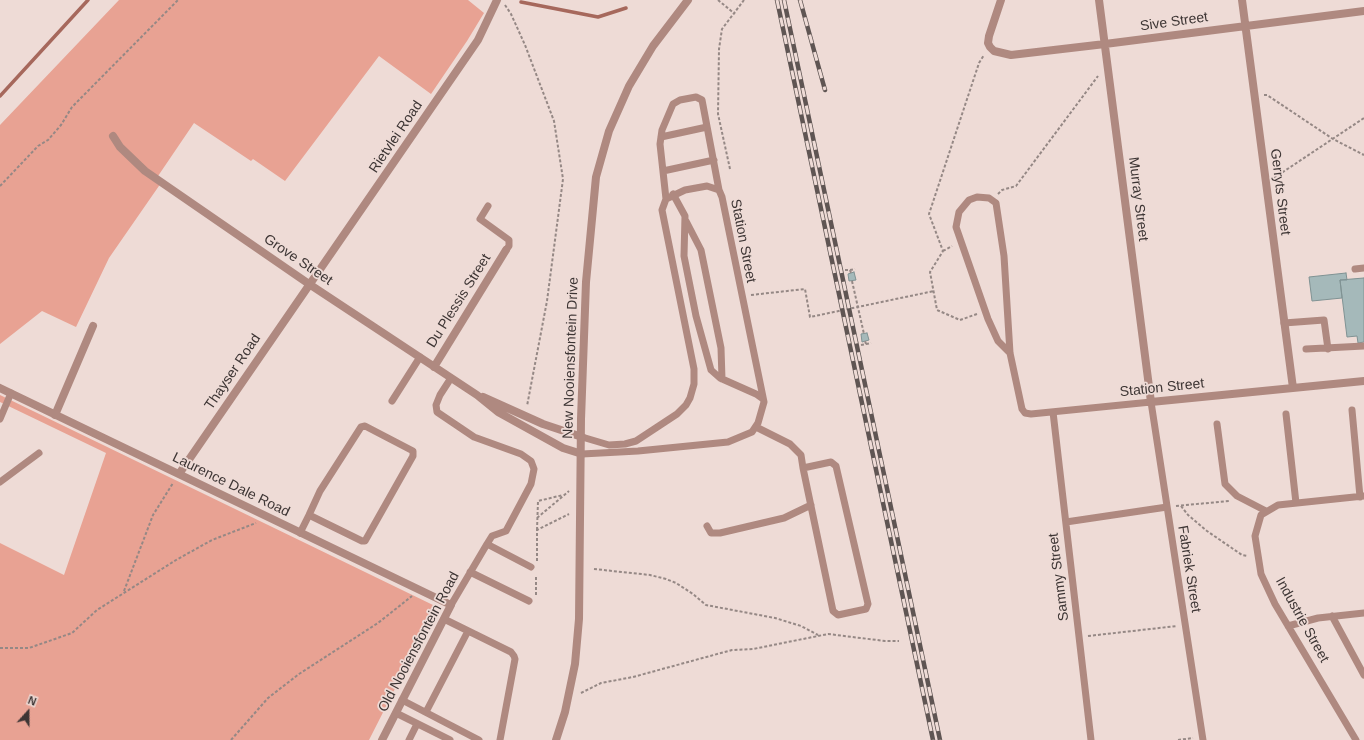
<!DOCTYPE html>
<style>
body{margin:0}
#map{position:relative;width:1364px;height:740px;overflow:hidden;background:#eedbd6;font-family:Arial,sans-serif}
canvas{display:block}
.north{position:absolute;left:8px;top:692px;width:40px;height:40px;-webkit-text-stroke:3px #eedbd6;paint-order:stroke;rotate:21deg;font-size:11px;font-weight:700;line-height:16px;text-align:center;color:#3d3534}
.north::after{content:'';display:block;margin:auto;width:14px;height:18px;background:#3d3534;clip-path:polygon(50% 0,100% 100%,50% 72%,0 100%)}
</style>
<div id="map">
<canvas width="1364" height="740"></canvas>
<div class="north">N</div>
</div>
<script>
const c = document.querySelector('canvas').getContext('2d');
c.lineJoin = 'round';
function paint(path, color) { c.fillStyle = color; c.fill(path, 'evenodd'); }
const poly = rows => new Path2D(rows.map(r => 'M' + r).join(''));
function stroke(path, color, width, dash) { c.strokeStyle = color; c.lineWidth = width; c.lineCap = dash ? 'butt' : 'round'; c.setLineDash(dash || []); c.stroke(path); }
function write(font, color, halo, rows, align = 'center') {
  c.font = font + ' Arial,sans-serif'; c.lineWidth = 3.5; c.setLineDash([]); c.textBaseline = 'middle'; c.strokeStyle = halo; c.fillStyle = color; for (const [text, x, y, turn = 0] of rows) {
    c.save(); c.translate(x, y); c.rotate((+turn || 0) * Math.PI / 180); c.textAlign = isNaN(turn) ? turn : align; if (halo) c.strokeText(text, 0, 0); c.fillText(text, 0, 0); c.restore();
  }
}
paint(poly([
 [119,0,468,0,484,13,467,41,431,94,379,56,285,181,253,159,251,161,194,123,156,179,161,183,109,258,76,327,42,311,0,344,0,125],
 [0,395,433,605,435,610,369,740,0,740,0,543,64,575,106,453,0,402]
]), '#e8a293');
stroke(poly([
 [521,2,598,17,626,8],
 [0,96,88,0]
]), '#a6685c', 3.5);
const building = poly([
 [854,272,856,280,849,281,848,274,854,272],
 [1346,273,1347,280,1340,280,1342,298,1312,301,1309,277,1346,273],
 [1364,278,1364,342,1358,343,1357,336,1347,337,1340,280,1364,278],
 [867,333,869,340,862,342,861,334,867,333]
]);
paint(building, '#a5b9ba');
stroke(building, '#7f9293', 1);
stroke(poly([
 [718,0,735,14],
 [505,5,511,14,525,45,554,121,563,179,547,301,527,406],
 [1264,95,1267,95,1333,139,1364,155],
 [730,169,718,114,719,49,722,29,744,0],
 [1274,178,1364,118],
 [0,186,38,146,48,140,61,125,72,107,178,0],
 [998,194,1002,190,1016,186,1098,76],
 [943,251,952,246],
 [845,270,850,270,851,273],
 [850,270,855,269],
 [852,281,864,334],
 [751,295,805,289,810,317,934,291],
 [977,314,960,320,937,310,930,272,943,251,929,214,979,63,984,55],
 [866,344,871,343],
 [861,345,866,344,865,341],
 [1176,506,1229,501],
 [1181,506,1188,515,1207,531,1242,555,1248,556],
 [537,518,569,491],
 [537,530,538,501,563,495],
 [537,561,537,530,569,514],
 [594,569,650,575,666,579,676,583,693,594,706,605,775,618,801,626,818,635],
 [124,591,153,515,173,483],
 [536,595,536,575],
 [1088,636,1177,626],
 [0,648,29,648,72,633,97,610,176,560,212,540,256,523],
 [581,693,601,683,633,677,732,650,753,649,828,634,885,641,899,641],
 [231,740,268,698,299,674,378,623,412,596],
 [1178,740,1193,738]
]), '#958885', 2, [3, 2]);
stroke(poly([
 [661,137,707,127],
 [663,171,714,160],
 [673,194,685,216,684,256,696,316,711,370,720,378,756,394,763,399],
 [666,199,660,144,662,130,673,104,680,100,696,97,702,100,719,190],
 [488,206,480,219,509,240,509,246,506,250],
 [686,221,701,250,721,348,722,379],
 [1355,269,1364,268],
 [1284,323,1324,320,1328,349],
 [1306,349,1364,346],
 [1010,353,998,341,988,319,956,227,959,212,969,200,977,197,989,198,996,203,1004,256,1010,353,1022,409,1025,413,1031,414,1151,402,1203,740],
 [451,378,440,395,436,405,437,412,474,437,521,454,531,461,534,469,531,484,506,531,492,536,487,544],
 [392,401,420,357],
 [1352,410,1360,497],
 [1053,412,1091,740],
 [1286,414,1296,503],
 [0,419,11,393],
 [1217,424,1225,484,1237,496,1266,511],
 [756,427,790,444,801,455,803,468,833,611,838,615,866,609,868,604,836,466,831,462,803,468],
 [582,454,638,451,728,442,752,432,758,423,764,402,722,197,719,190,707,186,685,190,666,199,662,210,694,369,694,384,690,398,686,405,677,414,636,441,625,444,609,445,582,437],
 [0,482,39,453],
 [1066,522,1167,507],
 [707,526,711,533,720,533,784,518,811,505],
 [300,533,309,515,320,491,361,427,365,426,413,451,413,456,365,541,362,541,309,515],
 [470,572,529,601],
 [451,605,487,544,531,567],
 [1332,616,1364,675],
 [444,619,511,652,514,656,515,659,500,740],
 [1288,626,1318,618,1364,613],
 [402,700,479,740],
 [426,712,468,631],
 [396,713,450,740],
 [409,740,417,724],
 [1356,740,1275,604,1261,574,1255,536,1261,515,1278,505,1364,496]
]), '#af8980', 7);
stroke(poly([
 [1001,0,989,36,988,43,990,47,994,51,1011,55,1105,44,1364,11],
 [1099,0,1151,402,1364,381],
 [1242,0,1293,388],
 [113,136,120,147,145,171,309,284,477,395,498,412,563,448,582,454],
 [434,367,506,250],
 [0,388,451,605,382,740],
 [483,397,543,424,582,437],
 [55,415,93,326],
 [179,474,478,40,497,0]
]), '#af8980', 8);
stroke(poly([
 [556,740,565,712,575,664,579,619,581,419,586,282,596,177,609,131,629,86,653,46,688,0]
]), '#af8980', 8);
const rail = poly([
 [777,0,933,740],
 [784,0,940,740],
 [800,0,825,90]
]);
stroke(rail, '#5f5553', 4.5);
stroke(rail, '#eedbd6', 3, [9]);
write('14px', '#3d3534', '#eedbd6', [
 ["Sive Street",1174,22,-8],
 ["Rietvlei Road",396,137,-56],
 ["Gerryts Street",1280,192,83],
 ["Murray Street",1138,199,83],
 ["Station Street",743,241,79],
 ["Grove Street",298,260,34],
 ["Du Plessis Street",459,301,-58],
 ["New Nooiensfontein Drive",571,358,-88],
 ["Thayser Road",233,372,-56],
 ["Station Street",1162,388,-6],
 ["Laurence Dale Road",231,485,26],
 ["Fabriek Street",1189,569,81],
 ["Sammy Street",1059,577,-97],
 ["Industrie Street",1302,620,61],
 ["Old Nooiensfontein Road",419,642,-62]
]);
</script>
